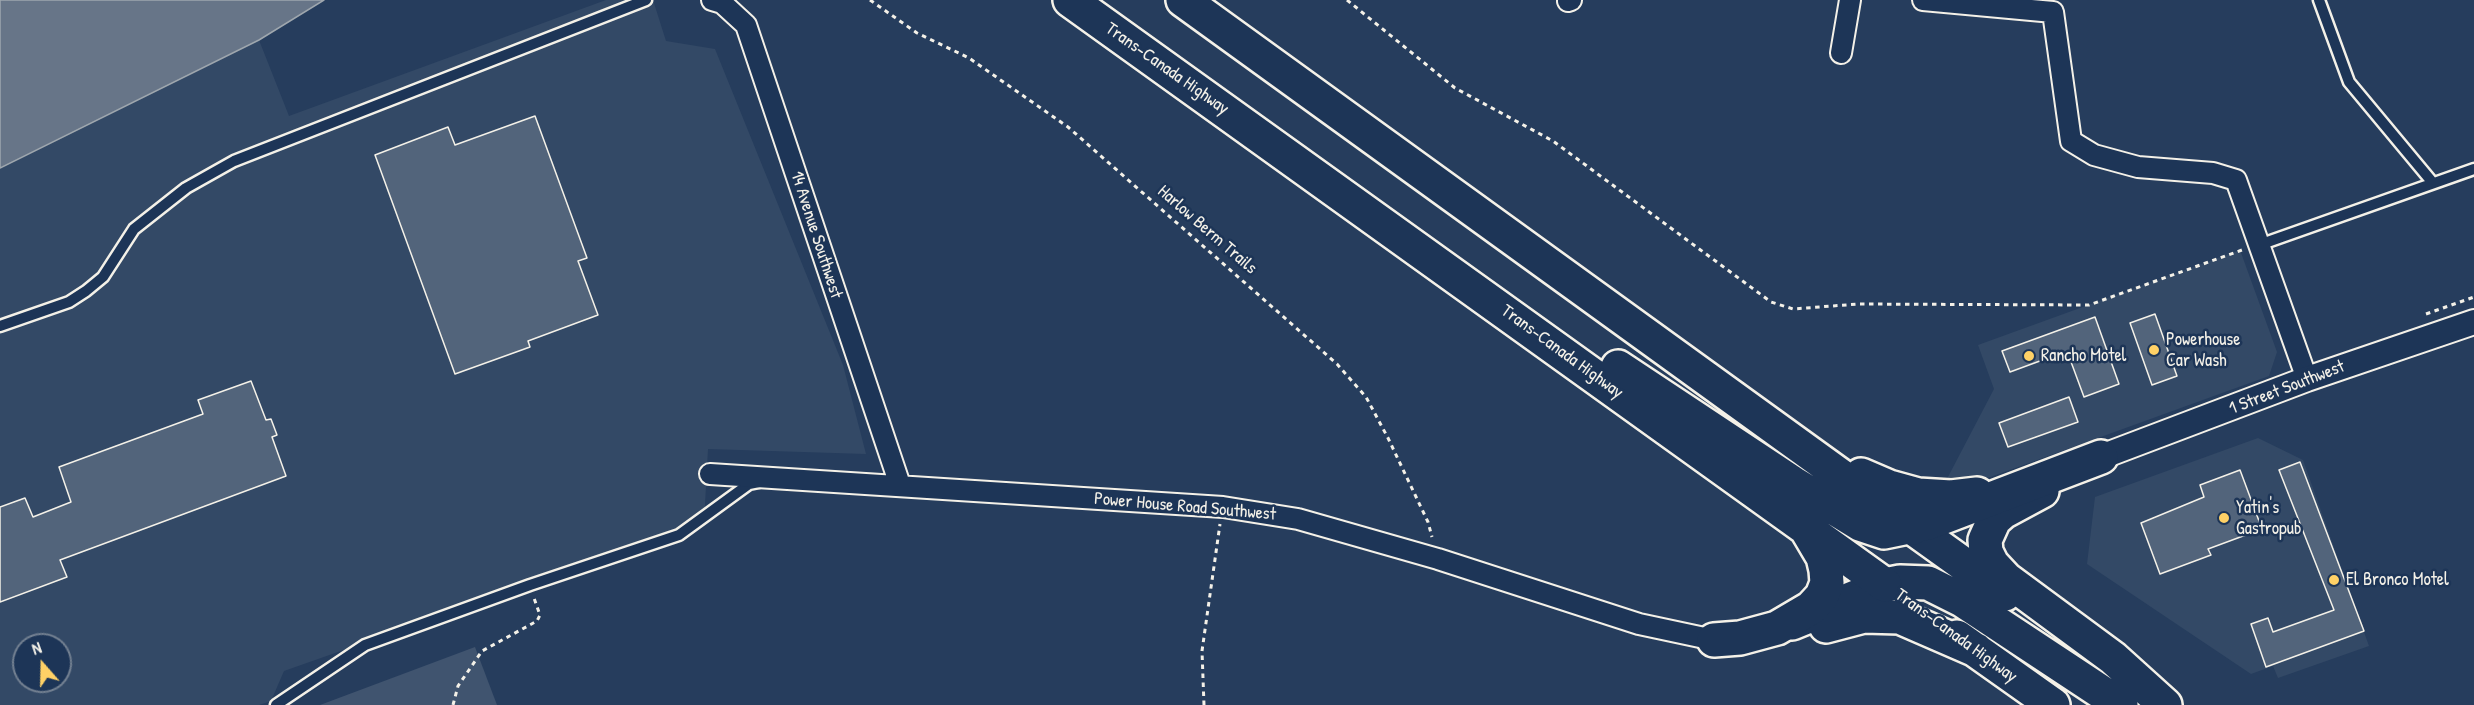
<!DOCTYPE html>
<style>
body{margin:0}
#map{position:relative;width:2474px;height:705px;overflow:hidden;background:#263d5d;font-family:"Patrick Hand",sans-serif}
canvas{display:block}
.north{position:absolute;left:12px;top:633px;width:60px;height:60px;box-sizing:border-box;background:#1d3557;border:2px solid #738091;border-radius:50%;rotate:340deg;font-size:16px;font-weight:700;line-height:24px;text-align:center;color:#f4f1e8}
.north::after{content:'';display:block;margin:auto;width:21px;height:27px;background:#ffd166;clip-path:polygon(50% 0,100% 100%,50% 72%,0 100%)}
</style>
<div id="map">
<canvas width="2474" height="705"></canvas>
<div class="north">N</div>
</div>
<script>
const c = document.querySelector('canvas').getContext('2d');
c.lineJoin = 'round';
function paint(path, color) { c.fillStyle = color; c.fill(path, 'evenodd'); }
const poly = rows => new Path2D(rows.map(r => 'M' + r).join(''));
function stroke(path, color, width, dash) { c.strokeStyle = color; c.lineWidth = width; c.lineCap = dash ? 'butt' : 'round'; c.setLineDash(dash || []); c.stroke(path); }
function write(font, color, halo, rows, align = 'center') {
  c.font = font + ' "Patrick Hand",sans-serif'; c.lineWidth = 5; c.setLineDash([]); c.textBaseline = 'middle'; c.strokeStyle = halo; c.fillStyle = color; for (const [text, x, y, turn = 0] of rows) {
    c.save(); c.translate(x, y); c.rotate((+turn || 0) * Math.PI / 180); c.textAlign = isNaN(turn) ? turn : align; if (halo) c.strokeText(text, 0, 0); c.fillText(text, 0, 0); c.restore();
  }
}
paint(poly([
 [606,0,653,0,666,41,715,49,843,365,866,454,708,449,704,523,284,671,271,701,259,705,0,705,0,168,259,40,289,116],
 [24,645,60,645,60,681,24,681],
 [2240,250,2277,352,2269,376,1938,496,1994,389,1978,345],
 [2258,438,2303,460,2369,646,2278,678,2273,666,2251,674,2087,564,2095,497]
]), '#334966');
paint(poly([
 [475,647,497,705,320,705]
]), '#40546f');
const water = poly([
 [0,0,324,0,259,40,0,168,0,0]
]);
paint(water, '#677588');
stroke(water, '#9fa7ae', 1.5);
const building = poly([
 [535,116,587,258,578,261,598,315,528,341,530,347,455,374,375,155,448,127,455,145,535,116],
 [2155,314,2177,376,2152,385,2130,323,2155,314],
 [2095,317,2119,384,2084,397,2067,351,2010,372,2002,351,2095,317],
 [251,381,266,420,271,419,277,435,272,437,286,476,60,560,67,577,0,602,0,507,25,498,33,517,71,502,59,467,203,414,198,400,251,381],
 [2069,397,2078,422,2008,447,1999,423,2069,397],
 [2300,462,2364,631,2266,667,2251,624,2268,618,2273,632,2334,610,2279,470,2300,462],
 [2240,470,2262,529,2208,549,2211,555,2160,574,2141,523,2204,497,2200,485,2240,470]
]);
paint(building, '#52647b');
stroke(building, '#f4f1e8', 1.5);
const service = poly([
 [2319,0,2349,82,2433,183],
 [2259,245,2474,169],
 [0,326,69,302,86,291,103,277,134,229,186,188,234,161,646,0],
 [276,705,365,645,530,585,679,535,749,484,759,482]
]);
const minor = poly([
 [712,0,722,3,746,25,900,485],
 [1923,0,2053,12,2071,141,2094,155,2138,167,2213,173,2236,180,2307,379],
 [1568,1,1571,0],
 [1841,53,1850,0],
 [710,474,1223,507,1298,519,1438,559,1639,624,1714,640]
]);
const tertiary = poly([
 [2101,457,2307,379,2474,322]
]);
const trunk = poly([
 [2042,491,2003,512,1994,520,1985,540,1986,552,1992,564,2006,579,2113,658,2165,705],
 [1913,528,2005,594],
 [1792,623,1885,585,1900,582,1928,583,1962,600,2121,705],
 [1826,626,1864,616,1900,617,1976,650],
 [1957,637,2053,705]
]);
const motorway = poly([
 [1070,0,1885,585],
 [1183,0,1913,528],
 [1618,367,1793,483,1860,524,1884,532,1928,523,2101,457],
 [1861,475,1889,487,1918,495,1951,497,1977,494],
 [1714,640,1740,638,1777,628,1811,608,1822,596,1827,583,1826,570,1823,557,1807,530]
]);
stroke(service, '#f4f1e8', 15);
stroke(minor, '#f4f1e8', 24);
stroke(tertiary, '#f4f1e8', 28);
stroke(trunk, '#f4f1e8', 38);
stroke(motorway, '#f4f1e8', 38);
stroke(poly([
 [870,0,917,33,969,58,1068,127,1337,364,1366,397,1388,438,1428,522,1432,537],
 [1347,0,1455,88,1553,141,1771,302,1793,309,1858,304,2089,305,2242,250],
 [2426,314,2474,297],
 [453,705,458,686,482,651,537,621,540,615,534,598],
 [1204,705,1202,651,1220,524]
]), '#f4f1e8', 3, [4.5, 4.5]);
stroke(service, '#1d3557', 10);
stroke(minor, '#1d3557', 20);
stroke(tertiary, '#1d3557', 24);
stroke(trunk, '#1d3557', 33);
stroke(motorway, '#1d3557', 33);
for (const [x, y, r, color] of [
 [2154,350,6,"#ffd166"],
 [2029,356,6,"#ffd166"],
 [2224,518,6,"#ffd166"],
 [2334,580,6,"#ffd166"]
]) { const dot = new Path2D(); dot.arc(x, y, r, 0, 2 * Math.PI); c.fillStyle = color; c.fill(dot); stroke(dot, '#1d3557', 2); }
write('18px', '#f4f1e8', '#1d3557', [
 ["Trans-Canada Highway",1167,69,35],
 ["Harlow Berm Trails",1207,230,41],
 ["14 Avenue Southwest",816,235,72],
 ["Trans-Canada Highway",1562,352,36],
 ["1 Street Southwest",2287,388,-21],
 ["Power House Road Southwest",1185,507,5],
 ["Trans-Canada Highway",1956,636,36]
]);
write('18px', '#f4f1e8', '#1d3557', [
 ["Powerhouse",2166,340],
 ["Car Wash",2166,361],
 ["Rancho Motel",2041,356],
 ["Yatin's",2236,508],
 ["Gastropub",2236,529],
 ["El Bronco Motel",2346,580]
], 'left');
</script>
